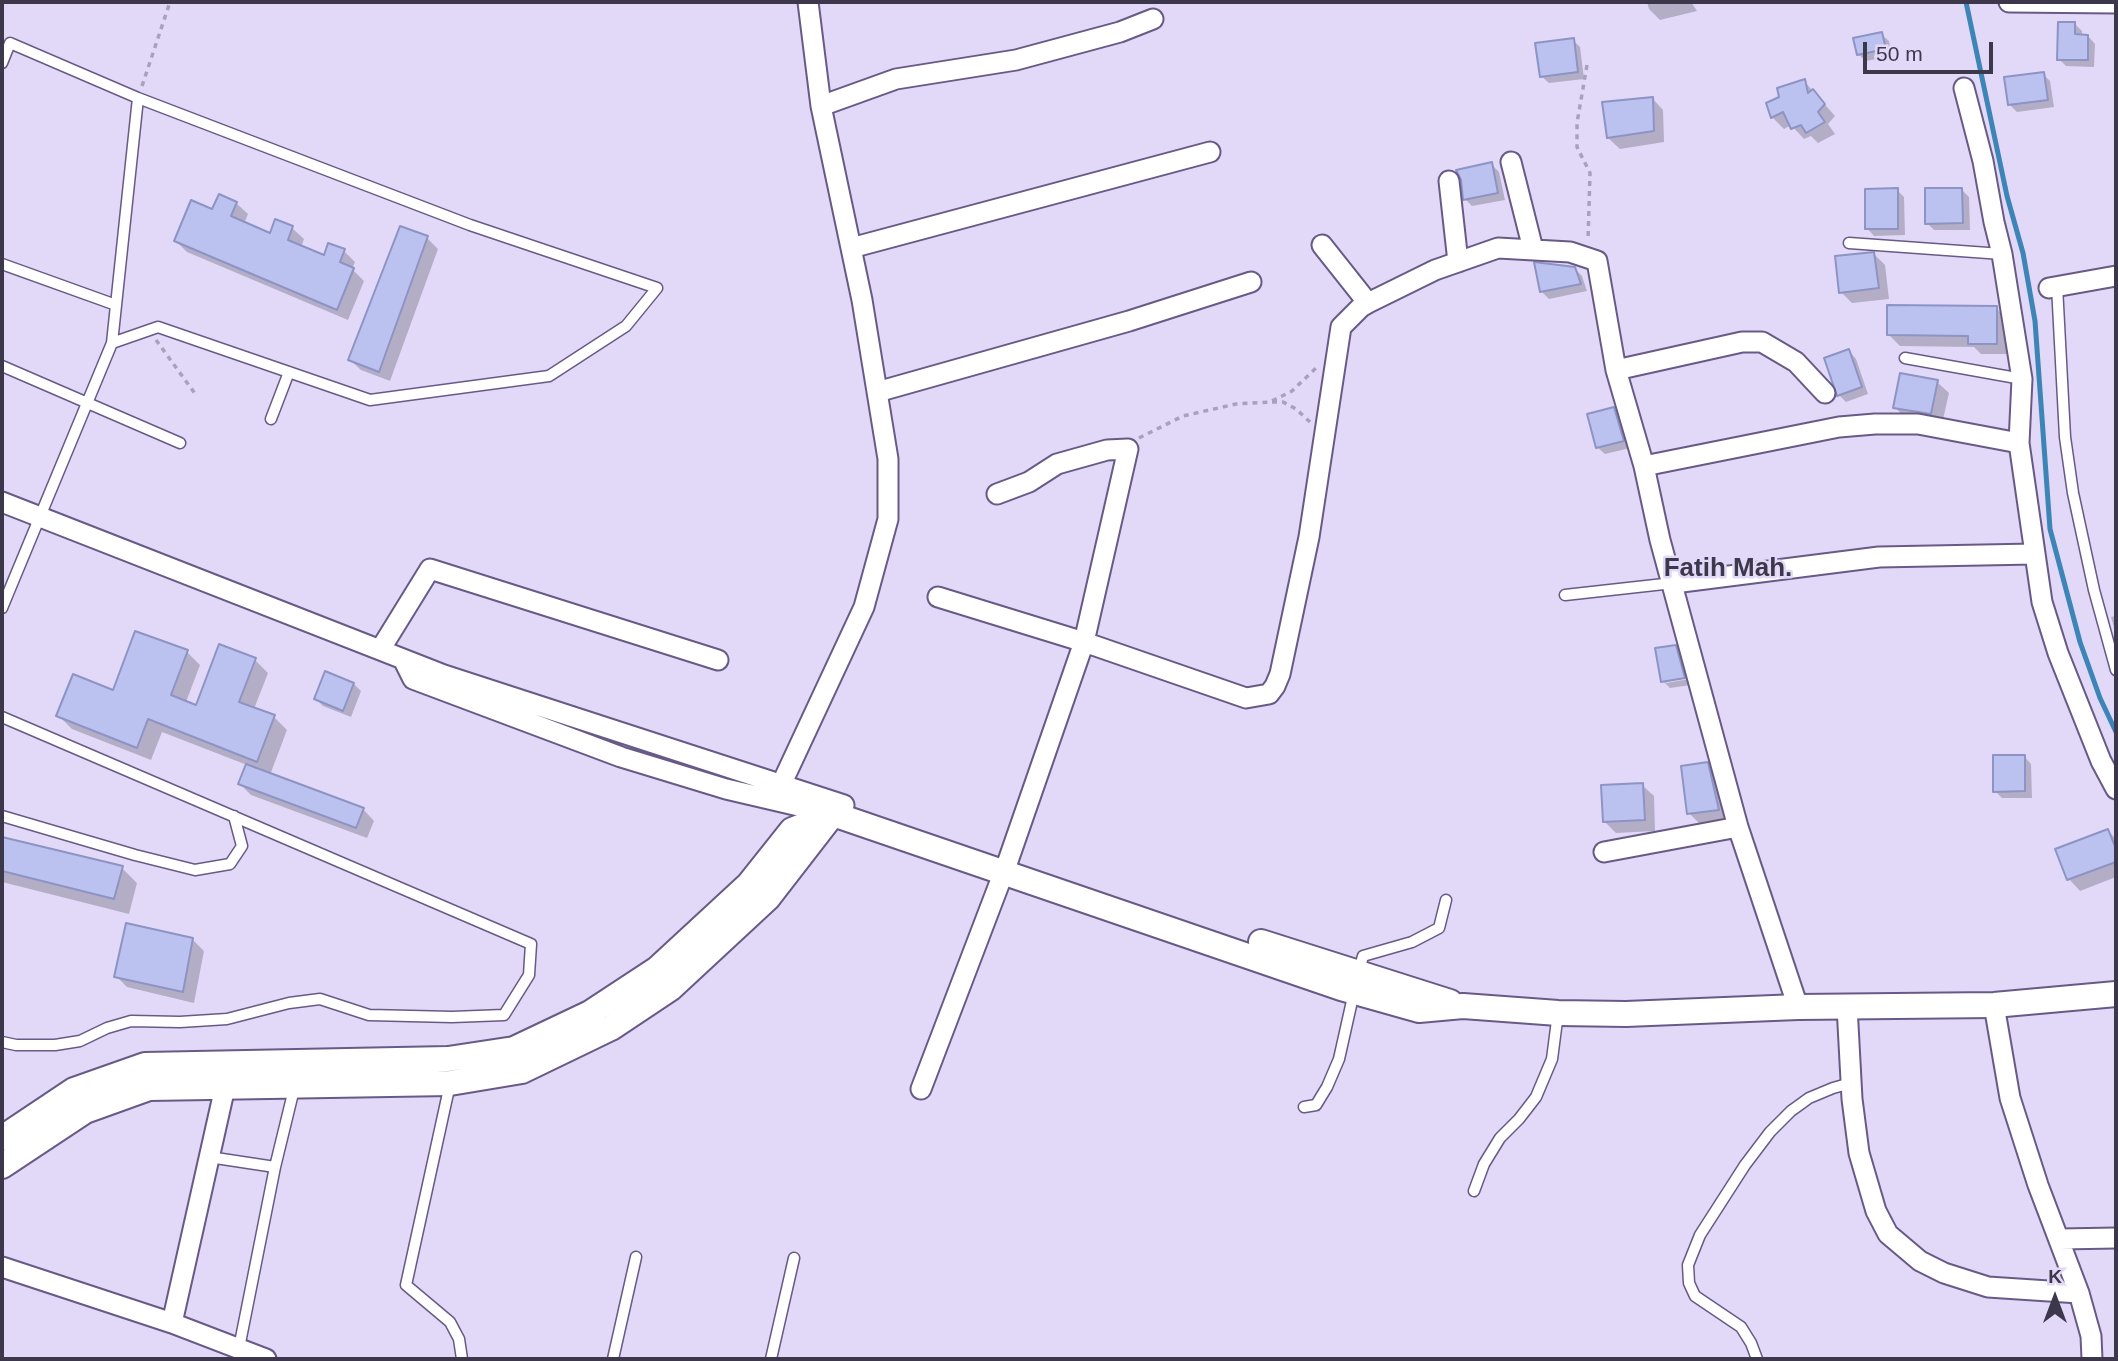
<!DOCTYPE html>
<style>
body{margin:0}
#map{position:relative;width:2118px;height:1361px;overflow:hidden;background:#e2d9f8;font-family:Helvetica,sans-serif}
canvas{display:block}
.frame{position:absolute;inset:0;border:4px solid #3d374b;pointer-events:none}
.north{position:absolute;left:2020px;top:1263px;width:70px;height:70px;-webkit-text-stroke:5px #e2d9f8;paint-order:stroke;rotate:0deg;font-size:19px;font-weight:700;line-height:28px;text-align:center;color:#3d374b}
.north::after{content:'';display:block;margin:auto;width:24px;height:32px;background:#3d374b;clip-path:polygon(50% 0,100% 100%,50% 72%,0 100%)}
.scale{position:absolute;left:1863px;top:42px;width:130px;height:32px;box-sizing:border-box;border:4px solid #3d374b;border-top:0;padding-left:9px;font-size:21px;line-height:24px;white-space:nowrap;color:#3d374b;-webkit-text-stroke:5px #e2d9f8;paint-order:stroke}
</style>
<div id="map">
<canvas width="2118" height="1361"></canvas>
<div class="frame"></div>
<div class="north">K</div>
<div class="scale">50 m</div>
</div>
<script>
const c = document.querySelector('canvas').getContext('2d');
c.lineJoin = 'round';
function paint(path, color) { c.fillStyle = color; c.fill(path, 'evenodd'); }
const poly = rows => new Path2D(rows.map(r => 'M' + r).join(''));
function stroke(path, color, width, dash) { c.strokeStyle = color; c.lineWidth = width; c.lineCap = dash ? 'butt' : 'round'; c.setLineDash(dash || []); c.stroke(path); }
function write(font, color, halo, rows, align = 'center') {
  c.font = font + ' Helvetica,sans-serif'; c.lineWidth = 5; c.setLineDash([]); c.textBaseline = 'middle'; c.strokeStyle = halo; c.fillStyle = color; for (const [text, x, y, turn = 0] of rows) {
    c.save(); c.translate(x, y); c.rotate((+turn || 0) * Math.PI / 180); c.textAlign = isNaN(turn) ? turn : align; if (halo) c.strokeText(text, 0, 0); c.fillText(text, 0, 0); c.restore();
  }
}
paint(poly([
 [1647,2,1691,2,1697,11,1660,20,1649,9],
 [2075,24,2082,31,2082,36,2088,36,2095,44,2094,67,2066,66,2059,59],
 [1881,34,1889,41,1892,56,1866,61,1858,54],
 [1573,40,1580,47,1584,79,1549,83,1541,76],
 [2043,74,2050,81,2054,107,2017,112,2010,105],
 [1804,81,1835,116,1828,124,1835,134,1818,143,1811,136,1804,139,1791,125,1784,129,1773,118,1768,104,1781,98],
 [1652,98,1663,110,1664,142,1620,149,1608,138],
 [1491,164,1499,172,1505,200,1472,206,1465,199,1463,179],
 [1897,190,1904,197,1905,235,1874,236,1867,228],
 [1962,190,1969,197,1970,230,1934,230,1927,223],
 [236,203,248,214,244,224,270,235,276,221,292,228,304,239,301,247,325,257,344,251,355,262,352,269,364,281,348,320,187,252,176,241,213,212],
 [427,238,438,249,390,381,361,370,350,360],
 [1874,254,1885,265,1889,299,1852,303,1841,292],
 [1574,268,1582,276,1587,291,1549,299,1542,292],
 [1996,308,2007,319,2007,354,1981,354,1974,347,1900,346,1889,335],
 [1849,351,1856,359,1868,394,1846,402,1839,395],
 [1937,382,1949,393,1942,424,1906,419,1895,407],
 [1614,409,1621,416,1630,448,1605,454,1597,447],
 [2116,616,2116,634,2111,617],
 [1675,647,1683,654,1688,676,1666,679,1666,683,1689,679,1691,685,1670,688,1663,681],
 [187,652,200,665,186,702,197,707,255,660,268,673,254,709,274,717,287,730,270,775,363,809,374,821,367,838,251,795,240,784,247,765,162,732,151,760,72,729,59,716,114,692],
 [354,684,361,691,351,717,323,706,316,699],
 [2024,756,2031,764,2032,798,2002,798,1995,791],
 [1707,764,1719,776,1729,821,1700,824,1689,813],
 [1642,785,1654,796,1655,831,1616,833,1604,821],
 [2108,831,2116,839,2116,877,2080,891,2069,879],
 [2,838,122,868,137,883,129,914,2,882],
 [192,939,204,951,194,1003,127,987,116,976]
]), '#0003');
stroke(poly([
 [1966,2,2007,196,2023,253,2035,321,2050,529,2080,642,2100,698,2116,732]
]), '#3d85b6', 5);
const building = poly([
 [2058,22,2075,22,2075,34,2088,35,2088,60,2057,60,2058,22],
 [1882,32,1886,49,1857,55,1853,38,1882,32],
 [1574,38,1578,72,1540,77,1535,43,1574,38],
 [2044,72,2048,100,2008,105,2004,77,2044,72],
 [1805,79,1808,93,1813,89,1825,104,1818,112,1825,122,1806,133,1801,125,1791,129,1783,112,1771,118,1766,103,1779,97,1777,88,1805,79],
 [1653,97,1654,131,1607,138,1602,102,1653,97],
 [1492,162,1498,193,1463,200,1461,180,1456,170,1492,162],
 [1898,188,1898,229,1865,229,1865,189,1898,188],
 [1925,188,1962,188,1963,223,1925,224,1925,188],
 [219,194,237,202,231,216,270,233,275,219,293,226,288,240,324,255,328,243,345,249,340,262,354,268,337,310,174,241,191,200,212,209,219,194],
 [400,226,428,236,379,372,348,360,400,226],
 [1874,252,1879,288,1839,293,1835,256,1874,252],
 [1534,262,1575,267,1581,284,1540,292,1534,262],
 [1887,305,1997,306,1997,344,1968,344,1968,336,1887,335,1887,305],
 [1849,349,1862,387,1837,396,1824,358,1849,349],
 [1900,373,1938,380,1931,414,1893,408,1900,373],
 [1614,407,1624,441,1596,448,1587,414,1614,407],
 [135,631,188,650,171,695,196,705,219,644,256,658,239,702,275,715,257,762,148,719,137,748,56,716,73,674,113,690,135,631],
 [1676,645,1685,678,1661,682,1655,648,1676,645],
 [325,671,354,683,343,711,314,699,325,671],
 [1993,755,2025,755,2025,791,1993,792,1993,755],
 [1708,762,1719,810,1687,814,1681,766,1708,762],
 [246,764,364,808,356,828,238,784,246,764],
 [1643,783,1645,820,1603,822,1601,785,1643,783],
 [2108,829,2116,849,2116,862,2067,880,2055,849,2108,829],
 [2,837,123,866,114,899,2,871,2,837],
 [126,923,193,938,183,992,114,977,126,923]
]);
paint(building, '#bbc2f0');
stroke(building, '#8d93c3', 2);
const service = poly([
 [2,63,10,43,138,98,470,225,657,288,626,326,549,376,370,400,158,327,112,343],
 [1849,243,2002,254],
 [2,264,116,305],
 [2057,286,2065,437,2073,493,2094,590,2116,670],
 [1905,358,2022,379],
 [2,366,180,443],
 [271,419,289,372],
 [1565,595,1673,583],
 [2,608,112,343,138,98],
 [2,717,531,944,529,975,504,1015,452,1017,369,1015,320,999,289,1003,227,1019,180,1022,131,1021,107,1028,80,1041,55,1045,16,1045,2,1042],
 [2,816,135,855,195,870,230,864,242,846,234,816],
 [1359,971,1363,956,1412,942,1439,928,1446,900],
 [450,1084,406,1285,450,1322,459,1339,462,1359],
 [1304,1107,1316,1105,1327,1087,1339,1059,1354,992],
 [209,1157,275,1167],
 [1474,1191,1484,1164,1500,1138,1519,1119,1536,1097,1552,1059,1558,1013],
 [239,1348,275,1167,295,1085],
 [613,1359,636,1257],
 [771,1359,794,1258],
 [1757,1359,1751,1343,1741,1327,1695,1296,1689,1283,1688,1265,1700,1235,1745,1165,1770,1132,1791,1111,1809,1098,1833,1088,1851,1083]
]);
const minor = poly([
 [2009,2,2116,3],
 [1964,88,1983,161,1994,222,2002,254,2022,379,2019,443,2042,602,2058,653,2101,761,2116,789],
 [821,106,896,79,1016,60,1120,32,1153,19],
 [1511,162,1533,249],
 [1449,181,1458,262],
 [1322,245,1368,303],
 [851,248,1210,152],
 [2049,288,2116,276],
 [1616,370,1742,342,1762,342,1796,362,1825,393],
 [877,392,1129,321,1251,282],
 [1644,466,1839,427,1875,424,1918,424,2019,443],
 [2,502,444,675,844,805],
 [1674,583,1879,557,2034,554],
 [938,597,1084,642,1246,698,1269,694,1275,686,1280,674,1309,537,1341,327,1361,307,1368,303,1435,270,1498,248,1570,252,1597,261,1616,370,1644,466,1660,540,1738,827,1798,1007],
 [380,650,430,569,718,660],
 [403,659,413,679,621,757,726,789,833,814],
 [774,800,864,607,888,519,888,459,862,300,821,106,808,2],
 [1604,852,1738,827],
 [1994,1005,2010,1098,2038,1185,2079,1293,2091,1336,2092,1359],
 [1847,1006,1852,1099,1859,1153,1876,1211,1888,1234,1920,1261,1944,1273,1988,1287,2079,1293],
 [921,1089,1008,861,1084,642,1128,449,1107,450,1057,464,1029,482,997,494],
 [2060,1239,2116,1238],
 [2,1267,172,1323,266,1359],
 [172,1323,225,1087]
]);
const tertiary = poly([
 [1261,942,1450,1002],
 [2,1138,74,1090,145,1065,448,1059,514,1049,590,1013,657,969,749,884,792,830,833,814,1341,988,1419,1010,1463,1006,1558,1013,1626,1014,1798,1007,1994,1005,2116,994],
 [2,1166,85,1111,149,1088,450,1083,522,1071,611,1028,671,988,768,898,833,814]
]);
stroke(service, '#685a86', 13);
stroke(minor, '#685a86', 23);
stroke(tertiary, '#685a86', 28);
stroke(poly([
 [1587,65,1577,123,1577,147,1590,173,1588,240],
 [142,86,170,2],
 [156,340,196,395],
 [1272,402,1283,402,1296,409,1310,422],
 [1139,438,1183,416,1236,404,1270,402,1292,391,1316,368]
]), '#a9a1bc', 3.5, [5, 5]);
stroke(service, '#fff', 10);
stroke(minor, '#fff', 19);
stroke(tertiary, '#fff', 24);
write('bold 26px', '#3d374b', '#e2d9f8', [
 ["Fatih Mah.",1728,569]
]);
</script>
